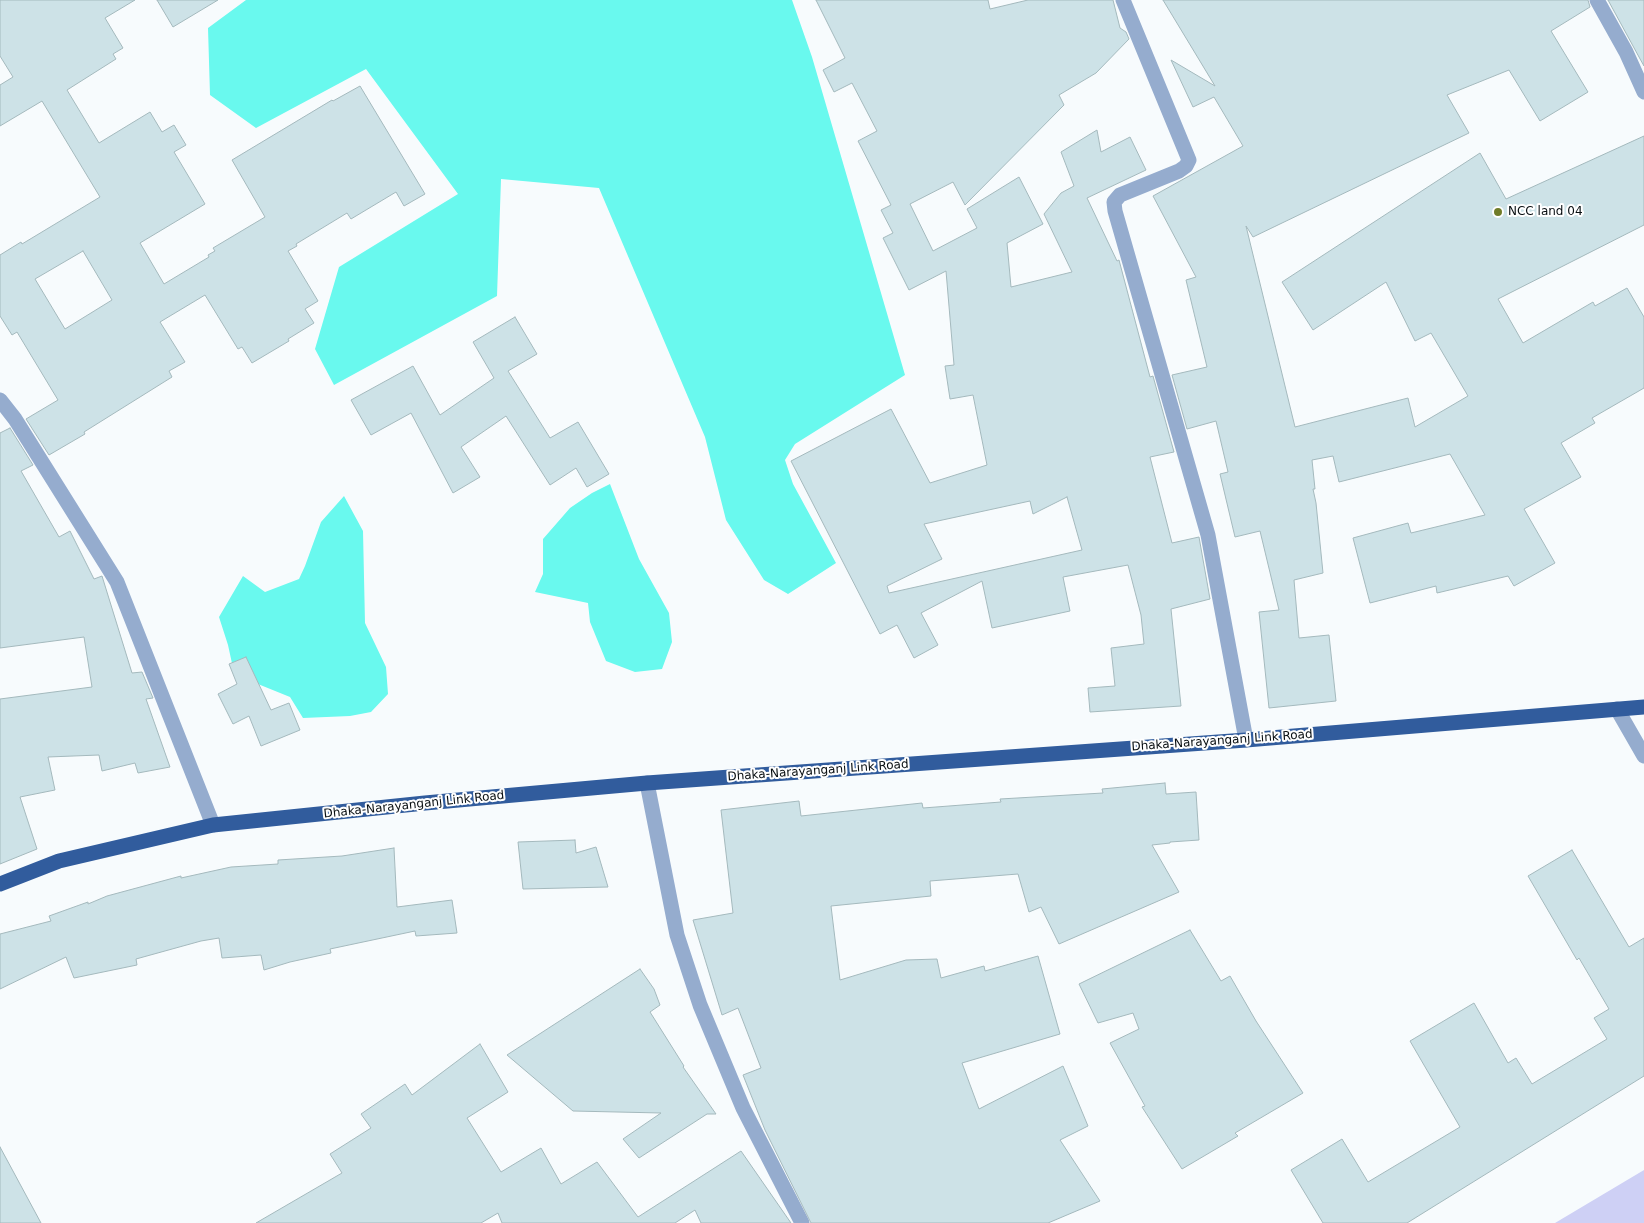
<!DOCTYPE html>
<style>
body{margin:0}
canvas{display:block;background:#f7fbfd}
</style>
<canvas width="1644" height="1223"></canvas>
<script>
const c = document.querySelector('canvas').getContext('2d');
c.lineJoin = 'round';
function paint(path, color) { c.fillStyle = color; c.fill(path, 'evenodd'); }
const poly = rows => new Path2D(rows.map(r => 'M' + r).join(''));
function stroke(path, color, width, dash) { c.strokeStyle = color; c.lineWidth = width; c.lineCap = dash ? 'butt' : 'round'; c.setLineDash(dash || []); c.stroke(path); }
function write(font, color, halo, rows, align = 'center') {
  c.font = font + ' "DejaVu Sans",sans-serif'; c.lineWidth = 4; c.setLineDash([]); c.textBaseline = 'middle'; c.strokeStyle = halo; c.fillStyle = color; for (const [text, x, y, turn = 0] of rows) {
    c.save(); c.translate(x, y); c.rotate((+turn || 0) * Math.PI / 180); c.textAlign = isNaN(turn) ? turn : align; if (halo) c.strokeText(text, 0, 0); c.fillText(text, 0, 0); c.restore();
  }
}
paint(poly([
 [1644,1170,1644,1223,1555,1223]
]), '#ced0f5');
paint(poly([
 [246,0,792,0,812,57,905,375,795,444,785,460,793,484,836,563,788,594,764,580,726,520,705,437,599,188,501,179,497,296,334,385,315,349,339,267,458,194,366,69,256,128,210,95,208,28],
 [610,484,639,559,669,613,672,642,662,669,635,672,606,661,590,622,588,603,535,592,543,574,543,539,570,508,592,493],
 [344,496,363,531,365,623,386,667,388,694,371,712,350,716,303,718,290,697,248,680,233,668,228,645,219,617,243,576,265,592,299,579,305,566,321,522]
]), '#69f9ee');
const building = poly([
 [0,0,135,0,105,18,123,48,113,54,116,59,67,90,99,143,150,112,162,132,174,125,186,145,174,152,205,204,140,243,164,284,209,257,208,255,215,251,213,248,265,217,232,160,332,100,333,101,360,86,425,194,404,206,396,192,351,219,347,213,296,244,297,246,288,251,318,301,305,309,314,323,288,339,289,341,252,363,242,347,238,349,205,295,160,322,185,362,169,371,172,377,84,432,85,434,49,455,26,419,58,400,17,332,12,335,0,316,0,255,21,242,22,244,100,197,42,101,0,126,0,85,13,77,0,56,0,0],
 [83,251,112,300,65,329,35,279,83,251],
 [157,0,218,0,173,27,157,0],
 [816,0,988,0,990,9,1028,0,1113,0,1120,28,1126,32,1129,39,1096,73,1059,95,1064,105,965,205,953,182,910,204,933,251,977,228,967,209,1019,177,1043,224,1007,243,1011,287,1072,272,1044,214,1061,193,1074,186,1061,152,1097,130,1101,152,1130,137,1146,170,1087,198,1117,261,1119,260,1150,377,1153,376,1174,452,1150,457,1172,543,1199,537,1210,599,1171,609,1181,706,1090,712,1088,688,1115,686,1111,648,1144,644,1141,615,1128,565,1063,577,1070,611,992,628,982,581,921,613,938,645,914,658,897,625,880,634,791,461,891,409,930,483,987,465,973,395,950,399,945,366,954,365,946,271,909,290,883,238,893,233,881,210,891,205,858,141,877,131,852,83,834,92,823,70,845,58,816,0],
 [1067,497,1082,550,889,593,887,586,942,559,924,524,1030,501,1033,514,1067,497],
 [1163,0,1588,0,1590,7,1551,31,1588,92,1540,121,1509,70,1447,95,1469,133,1253,237,1246,226,1295,427,1408,398,1415,427,1468,396,1431,333,1415,341,1386,282,1313,330,1282,282,1480,153,1506,199,1644,136,1644,225,1498,299,1523,343,1593,302,1595,306,1627,288,1644,317,1644,388,1592,418,1595,423,1561,443,1581,477,1524,509,1555,563,1514,586,1508,576,1437,593,1436,586,1370,603,1353,538,1408,523,1411,533,1485,515,1450,454,1339,482,1333,456,1312,460,1315,489,1313,489,1316,503,1323,573,1294,580,1299,638,1329,635,1336,701,1269,708,1259,612,1279,610,1260,531,1235,537,1220,474,1228,472,1216,421,1187,429,1172,375,1207,367,1186,280,1196,277,1153,196,1243,146,1214,97,1193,107,1171,60,1215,86,1163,0],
 [1608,0,1644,0,1644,66,1639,57,1608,0],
 [515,317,537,354,508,371,550,438,578,422,609,474,587,487,576,468,550,485,506,416,461,447,480,477,453,493,411,413,371,435,351,400,413,366,440,415,494,378,473,342,515,317],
 [10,428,33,465,21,471,59,537,70,531,94,579,102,576,132,673,142,672,153,698,146,699,170,767,138,773,135,763,102,771,99,755,48,757,55,790,20,797,37,849,0,864,0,699,92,687,84,637,0,648,0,433,10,428],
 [246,657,271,710,289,703,300,730,261,746,249,716,233,724,218,694,237,684,229,664,246,657],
 [1165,783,1166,794,1196,792,1199,840,1170,842,1170,843,1152,845,1179,892,1059,944,1041,907,1029,912,1018,874,930,881,931,896,831,906,840,980,906,960,937,959,941,978,984,966,985,971,1038,956,1060,1034,962,1063,979,1109,1063,1066,1088,1126,1060,1140,1100,1201,1048,1223,811,1223,765,1130,743,1075,761,1068,738,1008,722,1015,693,920,733,913,721,810,799,801,801,816,922,803,923,808,1001,802,1000,799,1103,793,1102,789,1165,783],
 [575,840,576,853,596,847,608,887,523,889,518,842,575,840],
 [394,848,397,907,452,900,457,933,416,936,415,931,330,949,331,953,290,962,264,970,261,955,222,958,219,938,201,941,136,959,137,965,74,978,66,957,0,989,0,934,51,921,49,916,88,902,88,904,107,896,181,876,181,878,231,867,278,864,278,860,342,856,394,848],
 [1572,850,1629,947,1644,938,1644,1076,1407,1223,1323,1223,1291,1170,1342,1139,1368,1182,1460,1127,1410,1041,1474,1003,1508,1063,1516,1058,1532,1084,1607,1039,1594,1018,1609,1009,1579,958,1577,960,1528,876,1572,850],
 [1190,930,1221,981,1230,976,1256,1021,1303,1093,1235,1133,1238,1136,1182,1169,1142,1107,1145,1106,1110,1043,1139,1029,1133,1013,1098,1023,1079,984,1190,930],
 [640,969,654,989,660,1005,650,1012,684,1066,683,1067,716,1114,707,1114,639,1158,623,1139,661,1113,573,1111,507,1055,640,969],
 [480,1044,508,1092,467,1118,501,1172,541,1148,561,1184,597,1162,638,1217,741,1151,791,1223,701,1223,695,1210,675,1223,502,1223,498,1213,481,1223,256,1223,342,1173,330,1154,371,1128,361,1114,405,1084,412,1095,480,1044],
 [0,1147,41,1223,0,1223,0,1147]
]);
paint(building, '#cde2e7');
stroke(building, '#a4b9bd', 1);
stroke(poly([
 [1123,0,1189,160,1186,166,1179,171,1120,195,1114,202,1115,211,1208,535,1246,740],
 [1597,0,1626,52,1644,92],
 [0,400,15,419,117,582,213,825],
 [1617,709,1644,756],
 [647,783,677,935,700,1005,743,1108,802,1223]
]), '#95acce', 15);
stroke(poly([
 [0,884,59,861,213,825,425,803,647,783,1246,740,1644,707]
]), '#315c9d', 15);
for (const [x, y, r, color] of [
 [1498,212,5,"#707c29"]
]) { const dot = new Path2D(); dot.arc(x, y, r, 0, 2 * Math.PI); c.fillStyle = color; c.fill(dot); stroke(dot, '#fff', 2); }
write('12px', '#070d10', '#fff', [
 ["NCC land 04",1508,212]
], 'left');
write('12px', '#070d10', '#fff', [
 ["Dhaka-Narayanganj Link Road",1222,741,-4],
 ["Dhaka-Narayanganj Link Road",818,771,-4],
 ["Dhaka-Narayanganj Link Road",414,805,-6]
]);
</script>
